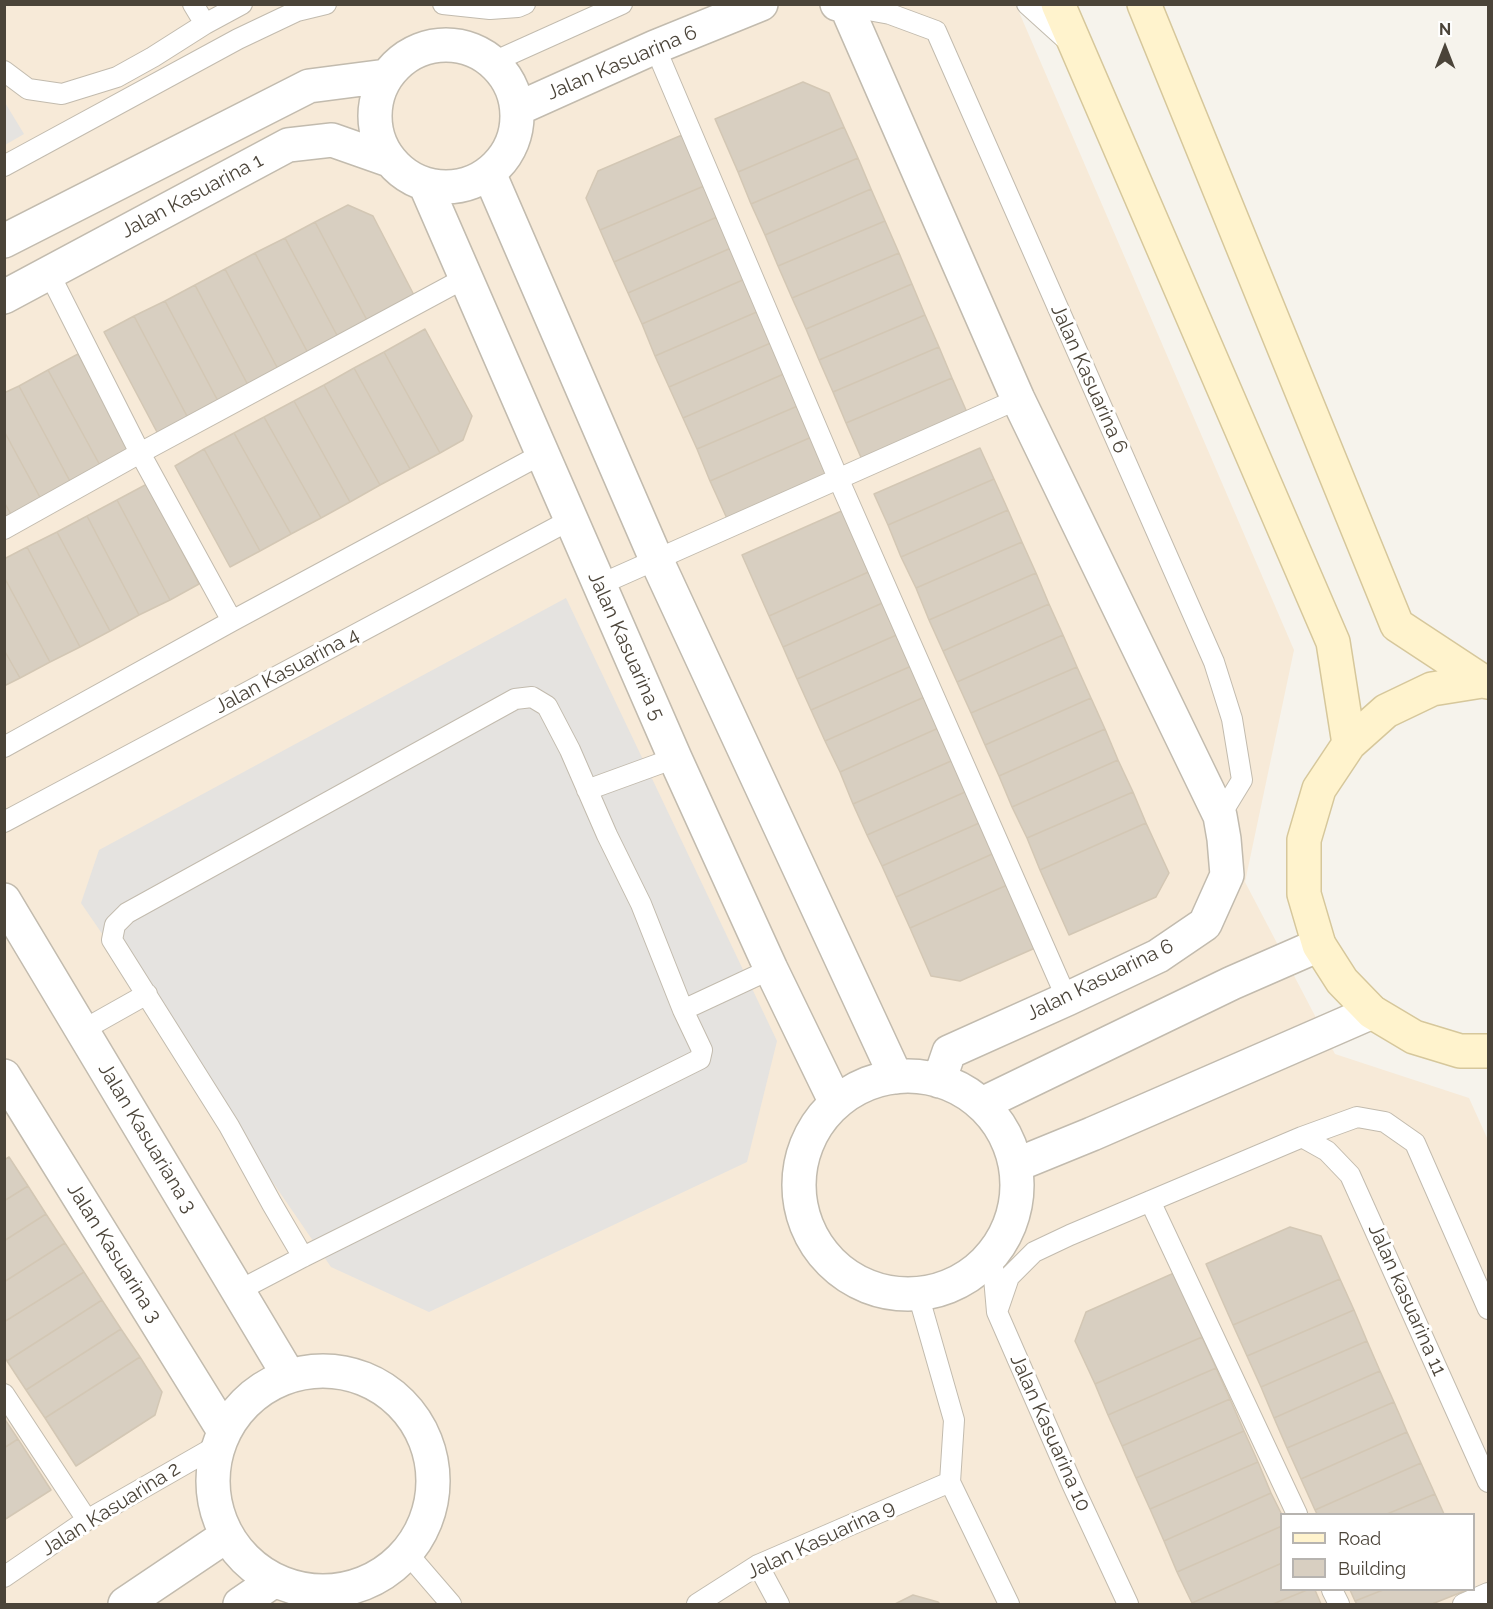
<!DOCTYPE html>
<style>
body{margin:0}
#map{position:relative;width:1493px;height:1609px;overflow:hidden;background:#f6f3ec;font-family:Raleway,sans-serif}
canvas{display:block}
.frame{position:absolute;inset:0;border:6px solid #4b4439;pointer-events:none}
.legend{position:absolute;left:1280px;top:1513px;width:195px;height:78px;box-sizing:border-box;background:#fff;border:2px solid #b7b4b0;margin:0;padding:8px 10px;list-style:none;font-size:18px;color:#4b4439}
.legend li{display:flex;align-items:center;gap:12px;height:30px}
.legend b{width:30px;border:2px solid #b7b4b0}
.north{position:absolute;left:1415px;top:18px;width:60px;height:60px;-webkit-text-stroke:4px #fff;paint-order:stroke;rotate:0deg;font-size:16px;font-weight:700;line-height:24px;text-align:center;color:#4b4439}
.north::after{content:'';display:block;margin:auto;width:21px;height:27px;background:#4b4439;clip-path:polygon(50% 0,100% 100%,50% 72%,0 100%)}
</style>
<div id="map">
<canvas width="1493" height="1609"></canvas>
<div class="frame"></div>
<ul class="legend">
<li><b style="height:8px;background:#fff3cd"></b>Road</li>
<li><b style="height:16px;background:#d8cfc1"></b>Building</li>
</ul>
<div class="north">N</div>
</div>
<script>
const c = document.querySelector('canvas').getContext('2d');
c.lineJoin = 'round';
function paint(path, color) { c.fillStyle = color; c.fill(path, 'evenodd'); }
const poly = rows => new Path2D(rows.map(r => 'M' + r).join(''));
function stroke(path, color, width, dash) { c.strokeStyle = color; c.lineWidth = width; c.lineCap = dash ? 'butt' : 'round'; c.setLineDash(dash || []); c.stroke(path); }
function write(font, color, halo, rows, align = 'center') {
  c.font = font + ' Raleway,sans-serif'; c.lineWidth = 6; c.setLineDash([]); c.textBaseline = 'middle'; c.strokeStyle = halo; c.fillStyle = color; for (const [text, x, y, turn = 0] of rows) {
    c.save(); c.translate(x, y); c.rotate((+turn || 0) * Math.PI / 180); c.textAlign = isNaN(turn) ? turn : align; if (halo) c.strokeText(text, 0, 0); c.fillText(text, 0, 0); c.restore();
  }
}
paint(poly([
 [5,5,1016,5,1294,650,1245,882,1335,1054,1469,1098,1488,1140,1488,1604,5,1604],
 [1282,1514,1474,1514,1474,1590,1282,1590]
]), '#f7ead8');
paint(poly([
 [4,101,24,134,5,145,4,145],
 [566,598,777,1041,747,1162,429,1312,331,1267,81,903,99,850]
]), '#e5e3e0');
const building = poly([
 [803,82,829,93,844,127,738,172,715,119,803,82],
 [844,127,858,158,751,204,738,172,844,127],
 [682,135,704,186,600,230,586,198,598,171,682,135],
 [858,158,871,189,765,235,751,204,858,158],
 [704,186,717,217,614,262,600,230,704,186],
 [871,189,885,221,778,266,765,235,871,189],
 [348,205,373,216,416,299,369,324,315,222,348,205],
 [717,217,731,248,628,293,614,262,717,217],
 [885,221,899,253,792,298,778,266,885,221],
 [315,222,369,324,339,339,285,238,315,222],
 [285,238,339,339,309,355,255,253,285,238],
 [731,248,745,279,642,324,628,293,731,248],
 [255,253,309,355,279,371,225,269,255,253],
 [899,253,912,284,806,329,792,298,899,253],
 [225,269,279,371,249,387,195,285,225,269],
 [745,279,759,311,655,356,642,324,745,279],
 [912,284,925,315,819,360,806,329,912,284],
 [195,285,249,387,219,403,165,301,195,285],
 [165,301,219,403,188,418,134,316,165,301],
 [759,311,773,342,669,387,655,356,759,311],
 [925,315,939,347,833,392,819,360,925,315],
 [134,316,188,418,158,434,104,332,134,316],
 [425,329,472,416,463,440,440,453,384,352,425,329],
 [773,342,786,373,683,418,669,387,773,342],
 [939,347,952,378,846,423,833,392,939,347],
 [384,352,440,453,410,469,354,368,384,352],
 [78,354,131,453,102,469,48,370,78,354],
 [354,368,410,469,380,485,324,385,354,368],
 [48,370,102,469,72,485,19,386,48,370],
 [786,373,800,405,697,449,683,418,786,373],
 [952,378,969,417,863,462,846,423,952,378],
 [324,385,380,485,350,502,294,401,324,385],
 [19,386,72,485,42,501,4,431,4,393,19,386],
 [294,401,350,502,321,518,264,417,294,401],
 [800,405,814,436,710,481,697,449,800,405],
 [264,417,321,518,291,534,234,433,264,417],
 [4,431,42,501,12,516,4,502,4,431],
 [234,433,291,534,260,551,204,449,234,433],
 [814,436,832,479,729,523,710,481,814,436],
 [980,448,994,479,888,525,874,494,980,448],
 [204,449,260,551,230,567,175,466,204,449],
 [994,479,1008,510,901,557,888,525,994,479],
 [147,484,199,584,170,600,117,500,147,484],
 [117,500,170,600,139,615,87,516,117,500],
 [4,502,12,516,4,521,4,502],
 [846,509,873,570,769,616,742,555,846,509],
 [1008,510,1022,542,916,588,901,557,1008,510],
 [87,516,139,615,110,631,57,532,87,516],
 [57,532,110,631,80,647,27,547,57,532],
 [1022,542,1036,573,929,620,916,588,1022,542],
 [27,547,80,647,50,662,4,577,4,559,27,547],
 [873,570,887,601,783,647,769,616,873,570],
 [1036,573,1049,604,943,651,929,620,1036,573],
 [4,577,50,662,20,678,4,650,4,577],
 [887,601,901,633,797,679,783,647,887,601],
 [1049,604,1063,635,957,682,943,651,1049,604],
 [901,633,916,664,811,710,797,679,901,633],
 [1063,635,1077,667,971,713,957,682,1063,635],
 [4,650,20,678,4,686,4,650],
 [916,664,929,695,825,741,811,710,916,664],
 [1077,667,1091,698,985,745,971,713,1077,667],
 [929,695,943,726,840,772,825,741,929,695],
 [1091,698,1105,729,999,776,985,745,1091,698],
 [943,726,958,758,853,804,840,772,943,726],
 [1105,729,1118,760,1012,807,999,776,1105,729],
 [958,758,972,789,867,835,853,804,958,758],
 [1118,760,1133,792,1027,838,1012,807,1118,760],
 [972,789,986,820,882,866,867,835,972,789],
 [1133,792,1146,823,1040,870,1027,838,1133,792],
 [986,820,999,851,896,897,882,866,986,820],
 [1146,823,1169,873,1156,897,1069,935,1040,870,1146,823],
 [999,851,1014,882,910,928,896,897,999,851],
 [1014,882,1042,945,960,981,931,976,910,928,1014,882],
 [9,1157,28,1186,4,1201,4,1160,9,1157],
 [28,1186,46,1214,4,1241,4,1201,28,1186],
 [46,1214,65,1243,4,1282,4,1241,46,1214],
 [1290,1227,1321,1236,1340,1279,1233,1325,1206,1264,1290,1227],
 [65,1243,84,1272,4,1322,4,1282,65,1243],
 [84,1272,102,1300,7,1361,4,1357,4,1322,84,1272],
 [1174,1273,1202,1337,1095,1384,1075,1341,1086,1312,1174,1273],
 [1340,1279,1354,1310,1247,1356,1233,1325,1340,1279],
 [102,1300,121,1329,26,1390,7,1361,102,1300],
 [1354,1310,1367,1341,1261,1387,1247,1356,1354,1310],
 [121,1329,140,1357,45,1418,26,1390,121,1329],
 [1202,1337,1216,1368,1108,1415,1095,1384,1202,1337],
 [1367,1341,1380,1371,1274,1418,1261,1387,1367,1341],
 [140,1357,162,1392,155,1415,76,1466,45,1418,140,1357],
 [1216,1368,1230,1399,1122,1446,1108,1415,1216,1368],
 [1380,1371,1394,1402,1287,1448,1274,1418,1380,1371],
 [1230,1399,1244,1431,1136,1478,1122,1446,1230,1399],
 [1394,1402,1407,1432,1301,1479,1287,1448,1394,1402],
 [4,1418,18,1439,4,1448,4,1418],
 [1244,1431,1258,1462,1150,1509,1136,1478,1244,1431],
 [1407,1432,1421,1463,1315,1510,1301,1479,1407,1432],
 [18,1439,51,1490,4,1520,4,1448,18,1439],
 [1258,1462,1271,1493,1164,1541,1150,1509,1258,1462],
 [1421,1463,1435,1494,1387,1514,1317,1514,1315,1510,1421,1463],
 [1271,1493,1282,1515,1282,1526,1177,1572,1164,1541,1271,1493],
 [1435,1494,1444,1514,1387,1514,1435,1494],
 [1282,1526,1282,1563,1192,1603,1177,1572,1282,1526],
 [1282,1563,1282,1590,1307,1590,1273,1604,1192,1604,1192,1603,1282,1563],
 [1307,1590,1315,1590,1321,1604,1273,1604,1307,1590],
 [1350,1590,1383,1590,1355,1601,1350,1590],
 [1383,1590,1467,1590,1432,1604,1357,1604,1355,1601,1383,1590],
 [913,1595,938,1602,940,1604,895,1604,913,1595]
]);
paint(building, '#d8cfc1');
stroke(building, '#d3c7b4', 1.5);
const lane = poly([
 [193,4,205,24],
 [443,4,490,9,518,7,525,4],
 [1027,4,1069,42],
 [846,6,890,14,936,31,1214,662,1232,719,1242,780,1220,816],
 [655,47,838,478,1067,999],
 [493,62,622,4],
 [4,71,28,89,62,94,117,77,153,57,205,24,242,4],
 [4,166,238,39,297,11,326,4],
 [49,273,140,453,232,621],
 [4,529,140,453,465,278],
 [599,585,1018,399],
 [4,747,232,621,542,454],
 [587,790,675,758],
 [4,822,570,520],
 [683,1010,771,969],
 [83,1030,147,994],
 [1302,1137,1327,1151,1350,1175,1488,1482],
 [1150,1201,1297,1514],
 [992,1255,997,1312,1073,1486,1128,1604],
 [238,1291,303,1257,700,1059,702,1050,683,1010,641,904,607,835,570,750,547,706,532,697,515,699,127,913,115,925,112,940,229,1126,272,1204,303,1257],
 [918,1294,954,1420,950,1482,1009,1604],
 [997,1312,1009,1277,1034,1252,1070,1235,1302,1137,1357,1117,1385,1122,1415,1143,1488,1309],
 [4,1394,87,1520],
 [407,1553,451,1604],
 [758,1565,779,1604],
 [4,1577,87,1520,220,1444],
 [339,1590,345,1604],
 [1332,1590,1339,1604],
 [697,1604,758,1565,950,1482],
 [1463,1604,1488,1593]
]);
const street = poly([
 [837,4,846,6,1018,399,1220,816,1224,839,1227,875,1205,924,1158,956,1067,999,949,1052,939,1081],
 '375 116a71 71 0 1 1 142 0a71 71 0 1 1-142 0Z',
 [517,109,655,47,761,4],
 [489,173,656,559,896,1077],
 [425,184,675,758,771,969,836,1103],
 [4,241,309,86,386,76],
 [4,297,288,145,332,140,389,160],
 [4,900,289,1376],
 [4,1076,224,1431],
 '799 1185a109 109 0 1 1 218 0a109 109 0 1 1-218 0Z',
 [982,1104,1232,983,1319,945],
 [1016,1165,1092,1134,1372,1012],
 '213 1481a110 110 0 1 1 220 0a110 110 0 1 1-220 0Z',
 [125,1604,226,1536],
 [240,1604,275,1580]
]);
const secondary = poly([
 [1058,4,1333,642,1349,744],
 [1144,4,1397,625,1482,681],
 [1488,682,1482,681,1432,689,1386,711,1349,744,1319,789,1304,840,1304,894,1319,945,1342,981,1372,1012,1414,1037,1460,1051,1488,1051]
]);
stroke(lane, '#c2bbae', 22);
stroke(street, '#c2bbae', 36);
stroke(secondary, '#d6c79b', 36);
stroke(lane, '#fff', 20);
stroke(street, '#fff', 33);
stroke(secondary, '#fff3cd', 33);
write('20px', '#4b4439', '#fff', [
 ["Jalan Kasuarina 6",622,63,-23],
 ["Jalan Kasuarina 1",192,196,-28],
 ["Jalan Kasuarina 6",1089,379,66],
 ["Jalan Kasuarina 5",626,646,66],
 ["Jalan Kasuarina 4",287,671,-28],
 ["Jalan Kasuarina 6",1100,980,-26],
 ["Jalan Kasuariana 3",147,1138,59],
 ["Jalan Kasuarina 3",114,1253,58],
 ["Jalan kasuarina 11",1407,1300,66],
 ["Jalan Kasuarina 10",1050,1433,66],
 ["Jalan Kasuarina 2",111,1509,-32],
 ["Jalan Kasuarina 9",821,1540,-25]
]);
</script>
